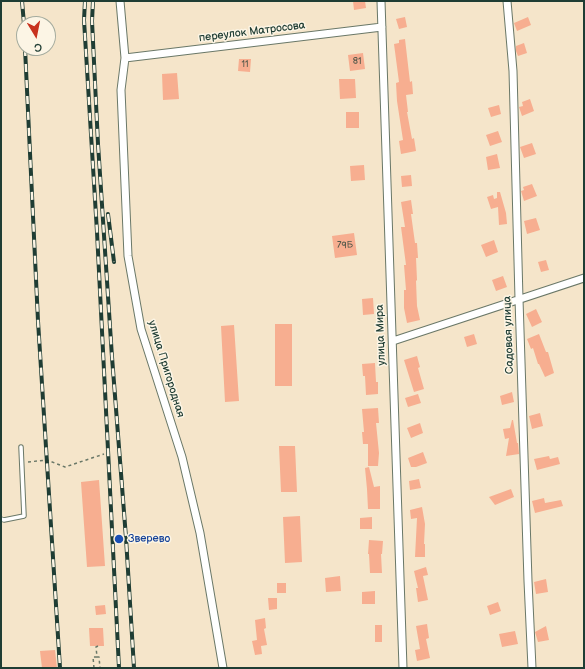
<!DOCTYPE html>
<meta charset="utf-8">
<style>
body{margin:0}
#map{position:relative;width:585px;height:669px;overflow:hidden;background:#f5e5ca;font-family:"Balsamiq Sans",sans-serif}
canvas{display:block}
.frame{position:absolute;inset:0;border:2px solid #1f3d34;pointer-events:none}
.north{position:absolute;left:16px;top:16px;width:40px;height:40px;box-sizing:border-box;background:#fcf5e5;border:1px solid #a4ab9e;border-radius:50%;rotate:170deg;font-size:11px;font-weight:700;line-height:16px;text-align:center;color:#1f3d34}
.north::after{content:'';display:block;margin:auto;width:14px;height:18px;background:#c8321e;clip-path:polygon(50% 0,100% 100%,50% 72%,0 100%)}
</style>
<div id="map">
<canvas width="585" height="669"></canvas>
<div class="frame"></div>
<div class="north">С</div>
</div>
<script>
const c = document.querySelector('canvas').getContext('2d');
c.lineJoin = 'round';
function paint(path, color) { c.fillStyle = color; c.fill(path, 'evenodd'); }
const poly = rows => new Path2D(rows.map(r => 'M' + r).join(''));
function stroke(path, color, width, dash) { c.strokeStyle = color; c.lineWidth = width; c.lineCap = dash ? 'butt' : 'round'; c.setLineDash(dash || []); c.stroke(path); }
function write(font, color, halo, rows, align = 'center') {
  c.font = font + ' "Balsamiq Sans",sans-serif'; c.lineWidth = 3; c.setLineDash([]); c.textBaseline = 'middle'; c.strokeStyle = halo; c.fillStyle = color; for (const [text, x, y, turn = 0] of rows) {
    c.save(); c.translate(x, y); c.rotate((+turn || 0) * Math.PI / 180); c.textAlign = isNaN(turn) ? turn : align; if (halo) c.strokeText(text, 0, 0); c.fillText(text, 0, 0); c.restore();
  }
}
paint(poly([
 [353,1,365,1,366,8,354,10],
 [405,17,407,27,399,29,396,19],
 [528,17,531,25,517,31,514,23],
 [405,39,410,82,412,81,413,94,406,95,408,112,407,112,412,139,414,138,416,151,401,154,399,141,403,140,397,101,396,83,399,82,394,44,399,43,399,40],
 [524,43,527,53,518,56,516,51,516,46],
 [363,53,365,69,350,71,348,55],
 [239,59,251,59,250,72,238,71],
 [177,73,179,99,163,100,162,74],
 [339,79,355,79,356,98,340,99],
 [530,99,534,111,522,116,519,107,523,106,522,102],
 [499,105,501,114,491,117,488,108],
 [346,112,359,112,359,128,346,128],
 [498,131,502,142,490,146,486,135],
 [532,143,536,154,524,158,520,147],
 [497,154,500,168,488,170,486,157],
 [364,165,365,180,351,181,350,166],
 [411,175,412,186,402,187,401,176],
 [532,184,537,196,524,201,521,191,524,190,523,187],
 [497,192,500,192,506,213,507,224,499,225,498,207,491,209,487,197,493,195,494,199,497,198],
 [411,200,413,214,411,214,415,243,417,243,418,258,416,258,417,280,416,281,417,306,420,320,407,323,404,308,404,290,406,290,404,265,406,265,401,227,405,227,401,202],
 [536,218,540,230,527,234,524,221],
 [354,233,357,255,335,258,332,236],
 [494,240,498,252,486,257,481,245],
 [546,260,549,270,541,272,538,262],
 [503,276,507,287,496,291,492,280],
 [373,298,374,314,363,315,362,299],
 [536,309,542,322,532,327,526,314],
 [275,324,292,324,292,386,275,386],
 [234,325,239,401,225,402,221,326],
 [474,334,477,344,467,347,464,337],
 [539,334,546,352,548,352,554,373,545,377,539,364,538,364,533,348,531,349,527,339],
 [417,356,420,367,418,368,424,389,414,392,404,360],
 [375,363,376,382,378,382,378,394,366,395,365,376,363,376,362,364],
 [512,392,514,402,502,405,500,396],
 [418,394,421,403,408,407,405,398],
 [378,408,379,423,376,423,379,453,378,466,368,466,368,444,363,444,362,432,364,432,362,409],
 [540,413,543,426,532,429,529,416],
 [512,420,513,420,517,443,518,443,519,454,506,456,509,438,505,439,503,429,510,428],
 [420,423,423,433,411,438,407,428],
 [279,446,295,446,297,492,281,492],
 [423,452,427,463,416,467,411,467,408,458],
 [549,456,550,459,558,457,560,464,537,470,534,459],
 [369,467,374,487,380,486,380,509,368,509,367,489,365,468],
 [419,479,421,488,410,490,409,481],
 [99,480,105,566,87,567,81,482],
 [511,489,514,497,495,505,489,497],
 [544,498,545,503,561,500,563,506,535,513,532,501],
 [422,507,425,524,424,544,425,544,425,557,415,557,417,518,411,519,410,510],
 [300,516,302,562,285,563,283,517],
 [372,517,372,529,360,529,360,518],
 [369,540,383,541,382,554,381,554,382,573,370,573,369,554,368,554],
 [426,567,428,575,423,576,428,600,418,602,416,588,418,588,414,571],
 [340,576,341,591,326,592,325,578],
 [546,579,548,592,536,594,534,582],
 [277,583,286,583,286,593,277,593],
 [375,591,375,604,362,604,362,592],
 [268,598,277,598,277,609,269,610],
 [498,602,501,611,490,615,487,606],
 [105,605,106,614,96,615,95,606],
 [265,618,266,628,264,629,267,645,261,646,262,654,255,655,252,641,257,640,255,620],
 [427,624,429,638,426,639,430,658,417,661,415,650,420,649,416,626],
 [375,625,382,625,382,642,375,642],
 [546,626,549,640,538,642,535,632],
 [89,628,103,628,104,646,90,646],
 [515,631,518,644,502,647,499,634],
 [55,650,57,668,42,668,40,651]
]), '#f7ae90');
const lane = poly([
 [1,519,4,520,24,516,21,447]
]);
const street = poly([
 [120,1,125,58,121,90,128,256,141,329,182,457,200,533,223,668],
 [381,1,403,668],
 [507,1,513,71,519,299,528,581,532,668],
 [125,58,382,27],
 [393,341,584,278]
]);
stroke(lane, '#6a7868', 5.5);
stroke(street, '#6a7868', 9);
stroke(poly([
 [28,462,47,460,65,467,104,454],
 [98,646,96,647,97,657,99,657,100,668],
 [94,668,93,657,97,657]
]), '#6a7868', 1.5, [3, 3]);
stroke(lane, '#fff', 3.5);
stroke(street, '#fff', 7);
const rail = poly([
 [22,1,24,24],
 [85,1,84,20,97,232,119,668],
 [93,1,92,21,98,144,112,357,126,538,134,668],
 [25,48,38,321,60,668],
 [108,214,114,262]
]);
stroke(rail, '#1f3d34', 4);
stroke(rail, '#fcf5e5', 2.5, [8]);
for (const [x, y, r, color] of [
 [119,539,5,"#1a4fb4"]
]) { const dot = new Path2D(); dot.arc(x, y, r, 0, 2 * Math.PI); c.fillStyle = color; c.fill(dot); stroke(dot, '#fcf5e5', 1.5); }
write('9px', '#55594b', null, [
 ["81",357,62],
 ["11",245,65],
 ["79Б",345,246]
]);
write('11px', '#1f3d34', '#fcf5e5', [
 ["переулок Матросова",252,32,-7],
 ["улица Мира",381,335,-92],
 ["Садовая улица",509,335,-92],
 ["улица Пригородная",166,369,73]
]);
write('11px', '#164399', '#fcf5e5', [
 ["Зверево",128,539]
], 'left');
</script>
